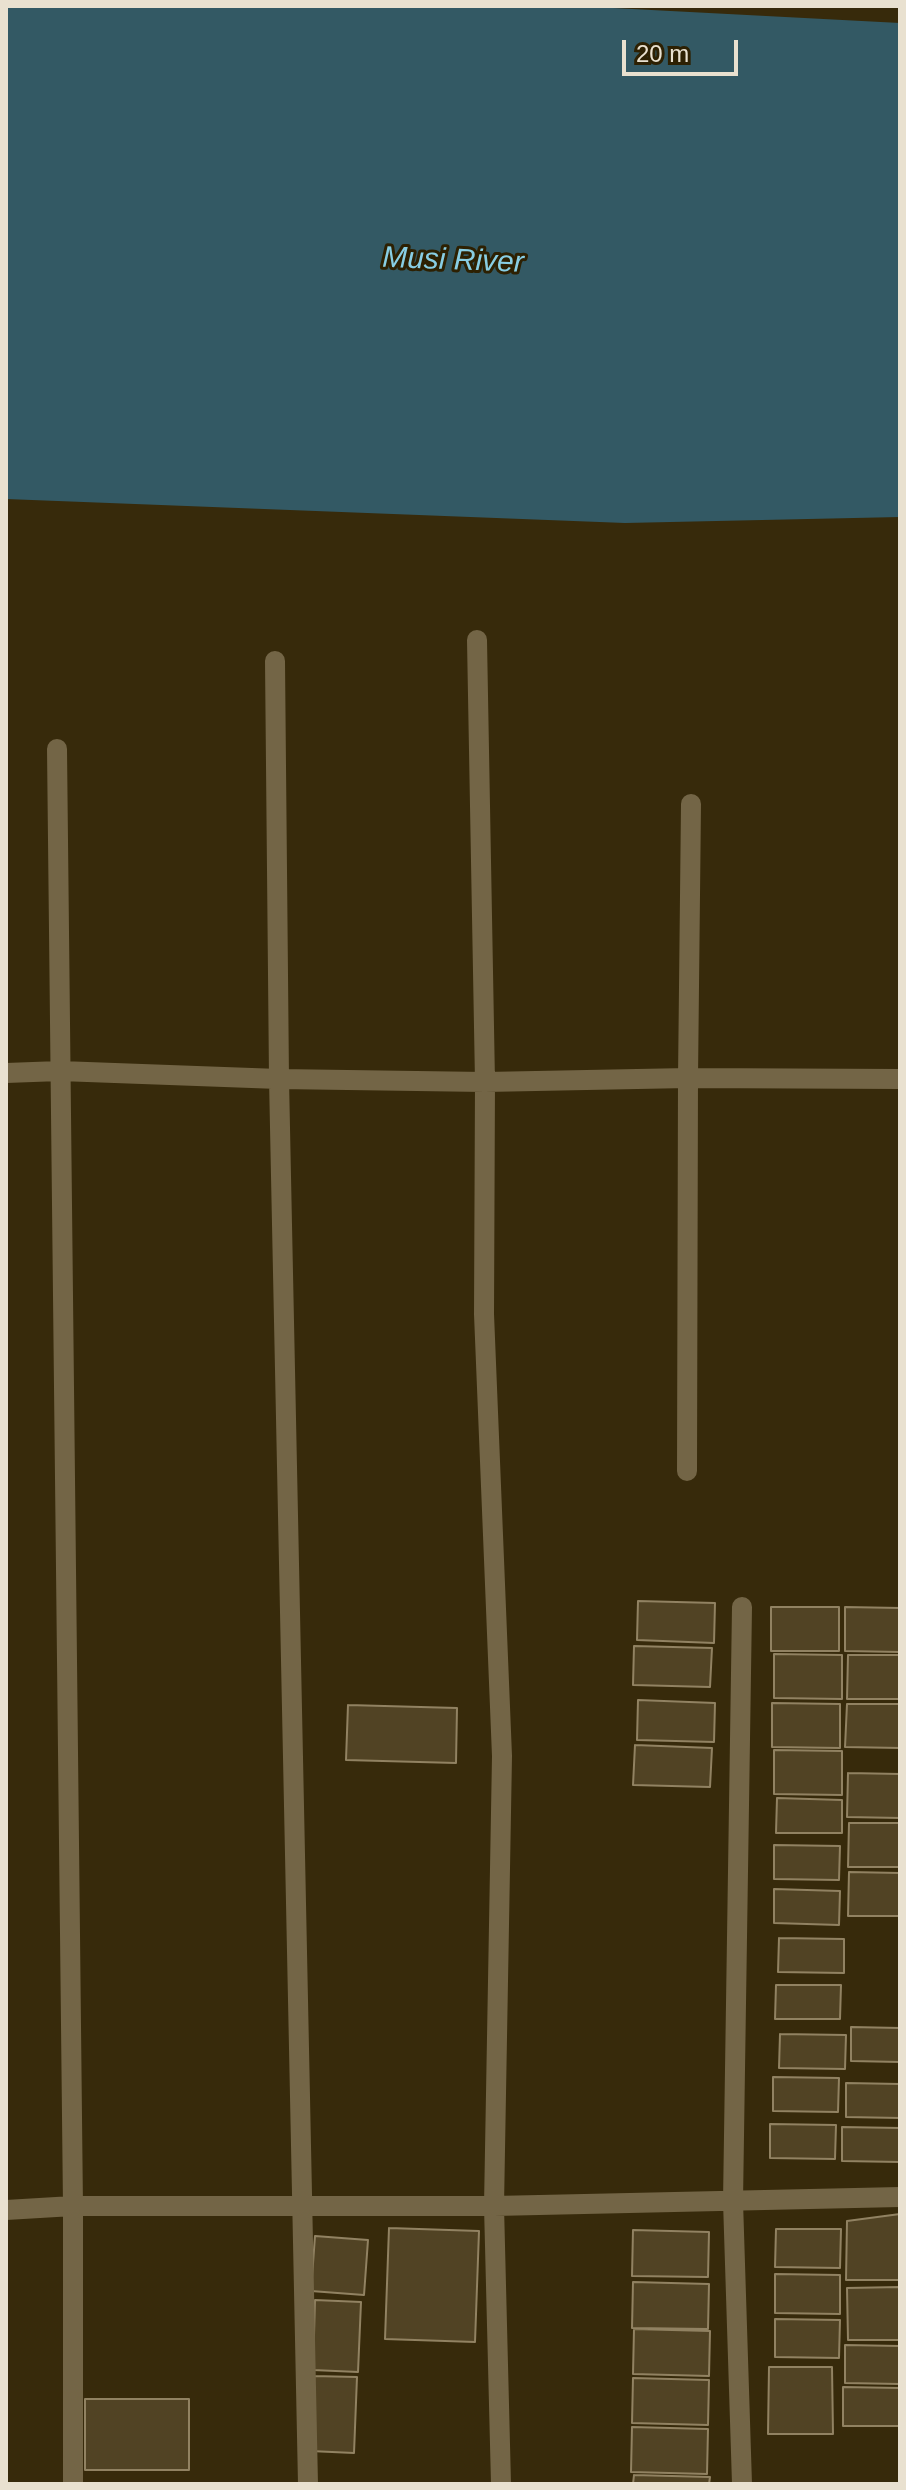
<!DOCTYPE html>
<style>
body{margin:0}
#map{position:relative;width:906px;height:2490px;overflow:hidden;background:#372a0b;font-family:Arial,sans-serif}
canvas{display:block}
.frame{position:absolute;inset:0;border:8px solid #e9e1d0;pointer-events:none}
.scale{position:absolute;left:622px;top:40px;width:116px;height:36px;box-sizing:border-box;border:4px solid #e9e1d0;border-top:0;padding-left:10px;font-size:24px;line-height:28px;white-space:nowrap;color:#e9e1d0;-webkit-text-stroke:6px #2d2002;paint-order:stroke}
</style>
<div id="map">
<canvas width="906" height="2490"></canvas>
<div class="frame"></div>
<div class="scale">20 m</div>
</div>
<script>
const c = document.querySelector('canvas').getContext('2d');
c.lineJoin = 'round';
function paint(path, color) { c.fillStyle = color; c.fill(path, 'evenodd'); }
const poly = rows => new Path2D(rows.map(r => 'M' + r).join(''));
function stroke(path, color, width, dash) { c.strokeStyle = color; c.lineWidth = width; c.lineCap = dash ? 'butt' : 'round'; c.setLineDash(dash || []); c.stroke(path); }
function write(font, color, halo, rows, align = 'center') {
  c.font = font + ' Arial,sans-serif'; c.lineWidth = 6; c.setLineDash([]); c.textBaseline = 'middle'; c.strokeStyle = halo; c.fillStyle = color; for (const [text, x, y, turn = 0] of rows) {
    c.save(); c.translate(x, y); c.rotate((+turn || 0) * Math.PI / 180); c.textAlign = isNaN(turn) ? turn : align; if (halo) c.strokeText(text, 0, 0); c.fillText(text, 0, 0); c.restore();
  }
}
paint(poly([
 [6,6,575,6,900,23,900,517,625,523,6,499]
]), '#335964');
const building = poly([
 [638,1601,715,1603,714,1643,637,1640,638,1601],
 [771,1607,839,1607,839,1651,771,1651,771,1607],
 [845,1607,900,1608,900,1652,845,1651,845,1607],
 [634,1646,712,1648,710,1687,633,1685,634,1646],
 [774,1654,842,1655,842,1699,774,1698,774,1654],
 [848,1655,900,1655,900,1699,847,1699,848,1655],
 [638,1700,715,1703,714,1742,637,1740,638,1700],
 [772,1703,840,1704,840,1748,772,1747,772,1703],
 [847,1704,900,1704,900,1748,845,1747,847,1704],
 [348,1705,457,1708,456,1763,346,1760,348,1705],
 [635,1745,712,1748,710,1787,633,1785,635,1745],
 [774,1750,842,1751,842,1795,774,1794,774,1750],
 [848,1773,900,1774,900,1818,847,1817,848,1773],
 [777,1798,842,1800,842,1833,776,1833,777,1798],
 [849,1823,900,1823,900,1867,848,1867,849,1823],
 [774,1845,840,1846,839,1880,774,1879,774,1845],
 [849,1872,900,1873,900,1916,848,1916,849,1872],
 [774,1889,840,1891,839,1925,774,1923,774,1889],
 [779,1938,844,1939,844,1973,778,1972,779,1938],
 [776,1985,841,1985,840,2019,775,2019,776,1985],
 [851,2027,900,2028,900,2062,851,2061,851,2027],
 [780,2034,846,2035,845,2069,779,2068,780,2034],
 [773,2077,839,2078,838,2112,773,2111,773,2077],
 [846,2083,900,2084,900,2118,846,2117,846,2083],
 [770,2124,836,2125,835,2159,770,2158,770,2124],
 [842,2127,900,2128,900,2162,842,2161,842,2127],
 [900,2214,900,2280,846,2280,847,2221,900,2214],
 [389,2228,479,2231,475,2342,385,2339,389,2228],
 [776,2229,841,2229,840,2268,775,2267,776,2229],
 [633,2230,709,2232,708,2277,632,2276,633,2230],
 [315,2236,368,2240,364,2295,311,2291,315,2236],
 [775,2274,840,2275,840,2314,775,2313,775,2274],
 [633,2282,709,2284,708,2329,632,2328,633,2282],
 [900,2287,900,2340,848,2340,847,2288,900,2287],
 [315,2300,361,2302,358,2372,313,2370,315,2300],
 [775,2319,840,2320,839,2358,775,2357,775,2319],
 [634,2329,710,2331,709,2376,633,2374,634,2329],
 [845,2345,900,2346,900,2384,845,2383,845,2345],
 [769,2367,832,2367,833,2434,768,2434,769,2367],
 [313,2376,357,2377,354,2453,310,2451,313,2376],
 [633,2378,709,2380,708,2425,632,2423,633,2378],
 [843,2387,900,2388,900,2426,843,2426,843,2387],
 [85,2399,189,2399,189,2470,85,2470,85,2399],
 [632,2427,708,2429,707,2474,631,2472,632,2427],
 [634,2475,710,2477,709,2484,633,2484,634,2475]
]);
paint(building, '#514324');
stroke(building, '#918262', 2);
stroke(poly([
 [477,640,485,1082,484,1314,502,1756,494,2206,501,2484],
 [275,661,279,1079,308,2484],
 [57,749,73,2206,73,2484],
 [6,1073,60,1071,279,1079,485,1082,688,1078,900,1079],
 [687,1471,688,1078,691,804],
 [6,2210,73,2206,494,2206,900,2197],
 [742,2484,733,2201,742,1607]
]), '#736546', 20);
write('italic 30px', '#88cee4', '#2d2002', [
 ["Musi River",453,261,2]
]);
</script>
